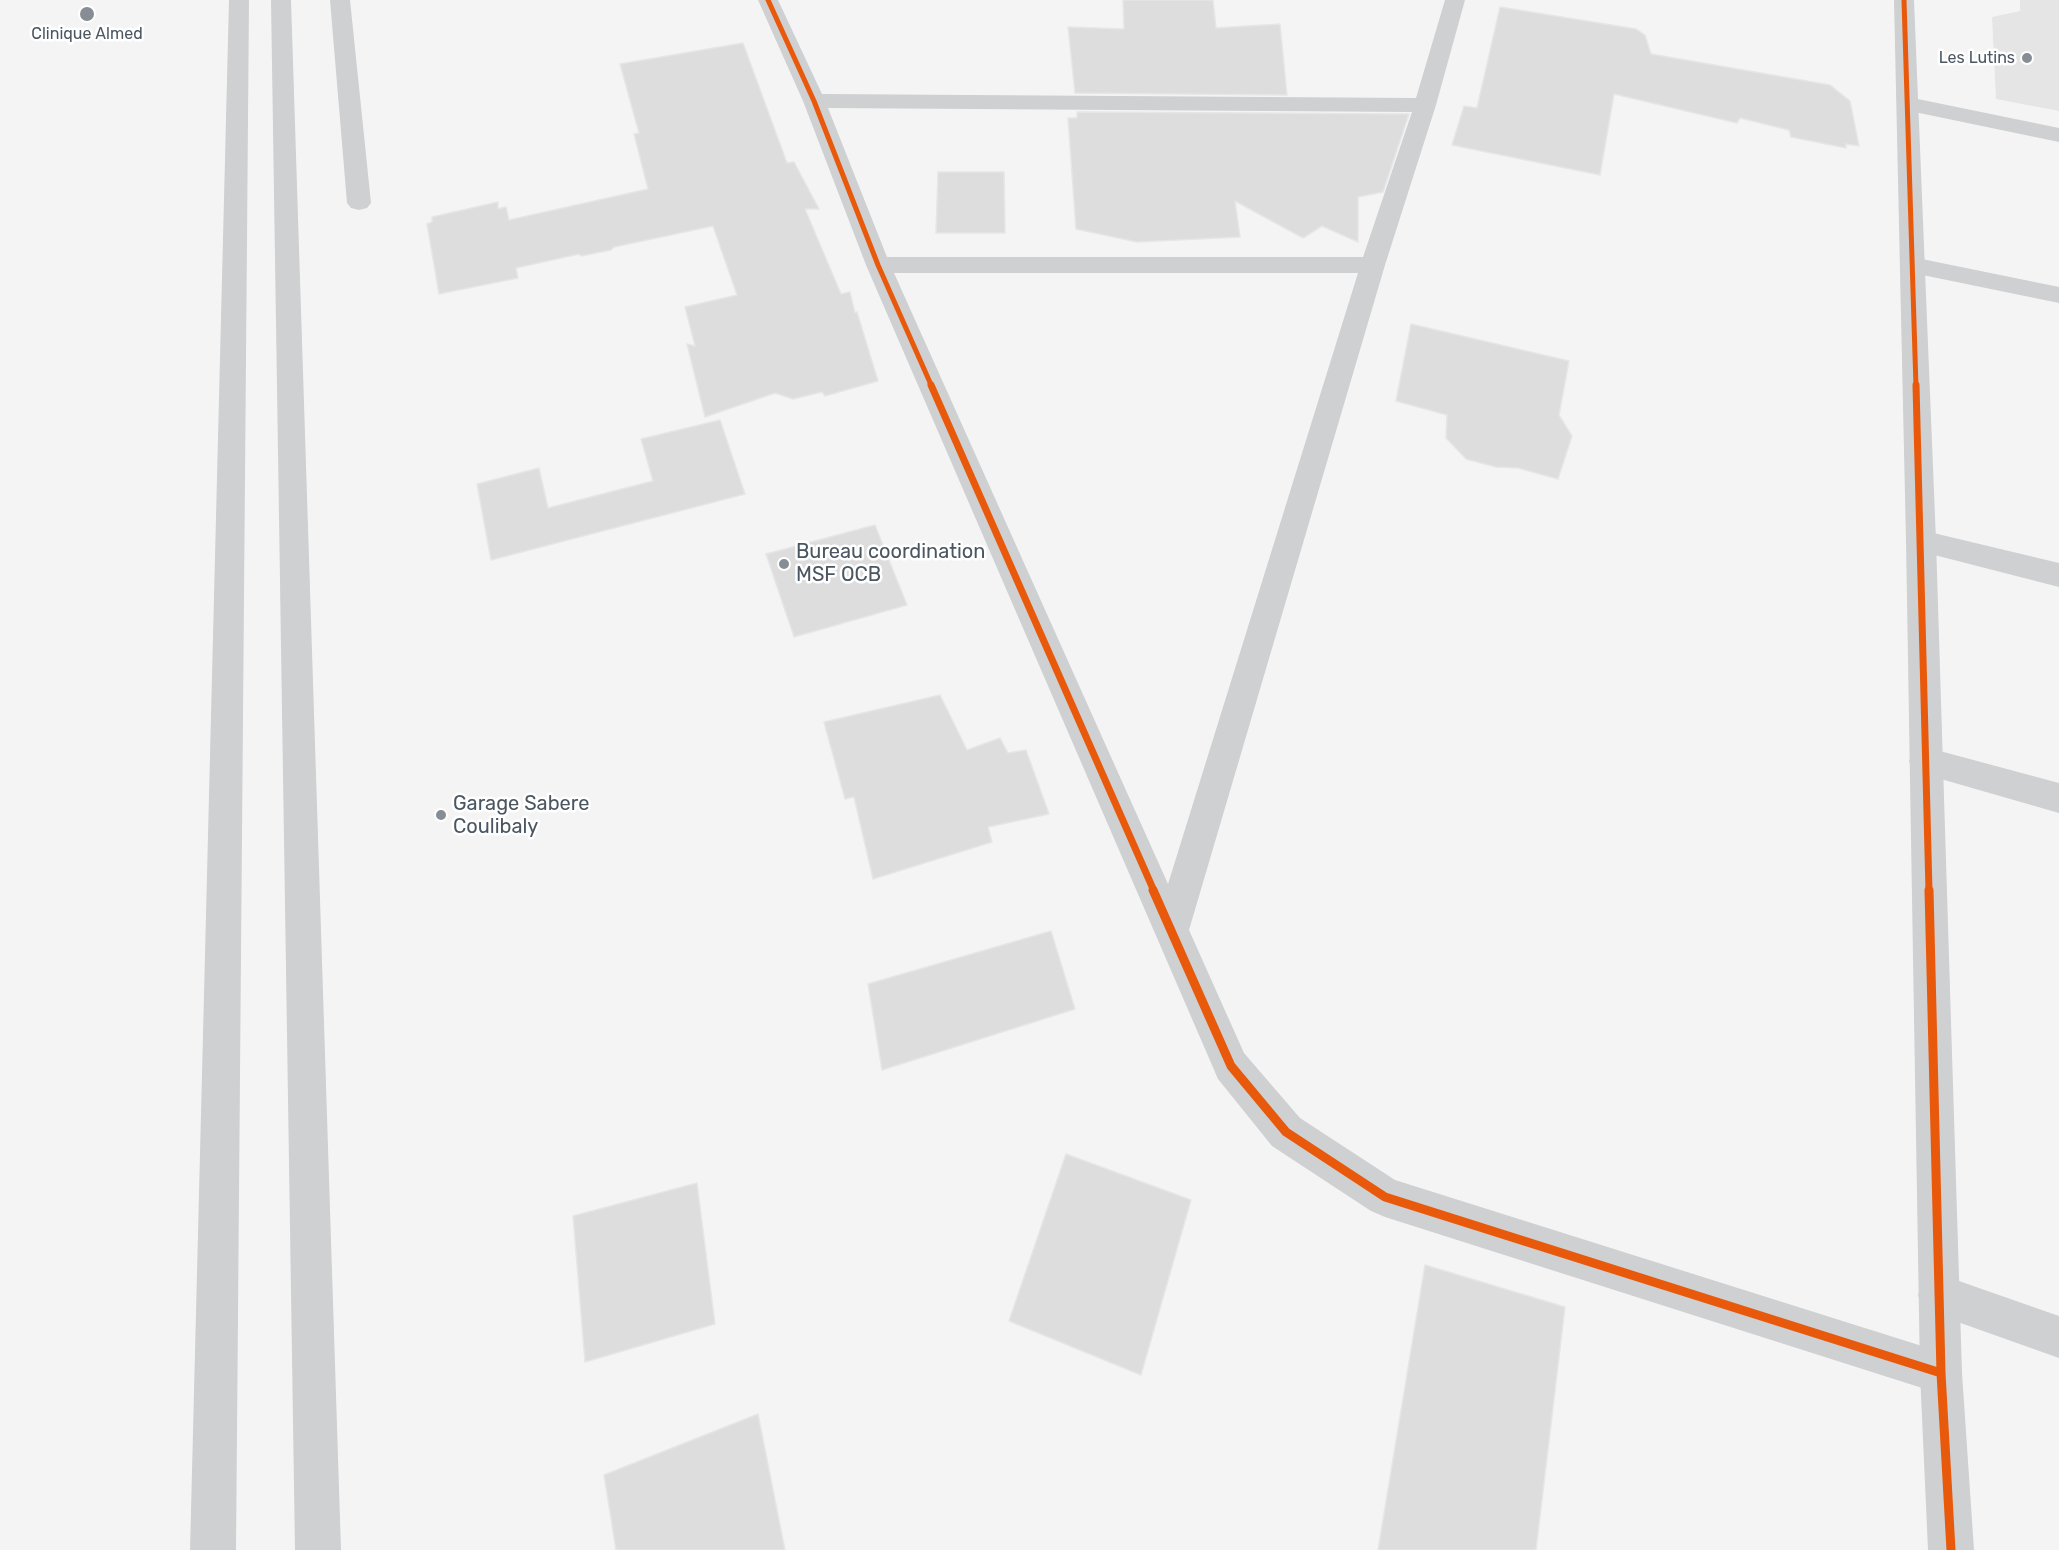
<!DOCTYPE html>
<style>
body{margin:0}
canvas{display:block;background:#f4f4f4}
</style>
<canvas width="2059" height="1550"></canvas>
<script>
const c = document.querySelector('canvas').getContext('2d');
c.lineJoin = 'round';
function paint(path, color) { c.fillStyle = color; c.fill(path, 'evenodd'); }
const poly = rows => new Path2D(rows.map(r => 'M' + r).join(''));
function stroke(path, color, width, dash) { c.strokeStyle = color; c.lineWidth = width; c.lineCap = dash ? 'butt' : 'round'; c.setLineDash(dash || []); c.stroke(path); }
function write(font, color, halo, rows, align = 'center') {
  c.font = font + ' Rubik,sans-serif'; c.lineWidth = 5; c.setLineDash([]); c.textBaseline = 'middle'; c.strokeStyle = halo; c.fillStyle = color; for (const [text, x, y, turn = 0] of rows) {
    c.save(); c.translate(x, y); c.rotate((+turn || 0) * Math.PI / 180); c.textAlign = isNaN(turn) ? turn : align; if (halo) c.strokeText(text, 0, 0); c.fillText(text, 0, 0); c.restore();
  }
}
paint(poly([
 [2020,0,2059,0,2059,111,1996,99,1992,17,2020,11]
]), '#e6e5e6');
const building = poly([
 [1123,0,1213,0,1216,28,1280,24,1287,95,1075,93,1068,27,1124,29,1123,0],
 [1500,7,1636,29,1645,35,1651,54,1830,85,1850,101,1859,146,1846,144,1846,148,1791,137,1789,130,1740,118,1737,123,1614,94,1600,175,1452,145,1464,106,1477,108,1500,7],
 [743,43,787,163,794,162,819,209,805,209,841,294,850,292,855,313,857,312,878,381,825,396,822,392,793,399,775,393,705,417,687,344,695,346,685,307,737,295,713,226,614,247,611,250,581,256,579,254,516,268,518,278,439,294,427,224,432,222,432,217,498,202,498,209,506,207,509,220,648,189,634,134,639,133,620,64,743,43],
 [1077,112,1409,114,1383,192,1358,197,1358,242,1322,226,1303,238,1235,201,1240,237,1137,242,1076,229,1068,118,1077,118,1077,112],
 [938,172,1004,172,1005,233,936,233,938,172],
 [1411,324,1569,361,1559,415,1572,436,1558,479,1518,468,1496,467,1466,459,1446,438,1447,415,1396,401,1411,324],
 [720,420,745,494,491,560,477,484,539,468,548,508,653,481,641,439,720,420],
 [875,525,907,605,794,637,766,554,875,525],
 [940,695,967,750,1000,738,1008,753,1026,750,1049,814,988,827,992,842,873,879,854,797,845,799,824,722,940,695],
 [1051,931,1075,1009,882,1070,868,984,1051,931],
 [1066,1154,1191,1200,1141,1375,1009,1321,1066,1154],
 [697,1183,715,1324,585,1362,573,1216,697,1183],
 [1425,1265,1565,1307,1536,1550,1378,1550,1425,1265],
 [758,1414,785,1550,616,1550,604,1475,758,1414]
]);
paint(building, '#ddddde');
stroke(building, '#e5e6e7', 1.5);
paint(poly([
 [330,0,350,0,371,203,367,208,359,210,351,208,347,203,330,0],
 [758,0,778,0,822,94,1416,98,1445,0,1465,0,1436,105,1385,265,1189,930,1244,1053,1300,1118,1395,1180,1941,1352,1956,1358,1962,1373,1956,1388,1941,1394,1385,1217,1371,1211,1272,1146,1218,1079,866,265,803,101,758,0],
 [828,108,1412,112,1363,257,887,257,828,108],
 [894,273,1358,273,1168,884,894,273],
 [1908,97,2059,128,2059,142,1900,109,1897,104,1900,99,1908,97],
 [1912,257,2059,287,2059,303,1903,271,1900,265,1903,259,1912,257],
 [1921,530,2059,563,2059,587,1911,549,1906,541,1911,533,1921,530],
 [1925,747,2059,783,2059,813,1913,771,1909,761,1913,751,1925,747],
 [1939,1274,2059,1316,2059,1358,1924,1310,1918,1295,1924,1280,1939,1274]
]), '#ced0d2');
paint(poly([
 [229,0,249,0,236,1550,190,1550,229,0],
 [271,0,291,0,341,1550,295,1550,271,0],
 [1894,0,1914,0,1936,541,1962,1373,1974,1550,1928,1550,1920,1373,1906,541,1894,0]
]), '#ced0d2');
stroke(poly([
 [768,0,814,101,878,265,932,387],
 [1904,0,1916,387]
]), '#e8590c', 5);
stroke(poly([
 [931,385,1154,891],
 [1916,385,1929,891]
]), '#e8590c', 7);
stroke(poly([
 [1153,890,1231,1066,1286,1132,1385,1197,1941,1373],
 [1929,890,1941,1373,1951,1550]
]), '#e8590c', 9);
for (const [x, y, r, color] of [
 [87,14,8,"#868d94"],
 [2027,58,6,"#868d94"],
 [784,564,6,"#868d94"],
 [441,815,6,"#868d94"]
]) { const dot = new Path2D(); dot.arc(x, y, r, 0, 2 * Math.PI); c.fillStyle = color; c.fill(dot); stroke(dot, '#fff', 2); }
write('16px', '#4a5661', '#fff', [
 ["Clinique Almed",87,34],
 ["Les Lutins",2015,58,"right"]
]);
write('20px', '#4a5661', '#fff', [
 ["Bureau coordination",796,552],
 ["MSF OCB",796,575],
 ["Garage Sabere",453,804],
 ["Coulibaly",453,827]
], 'left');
</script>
